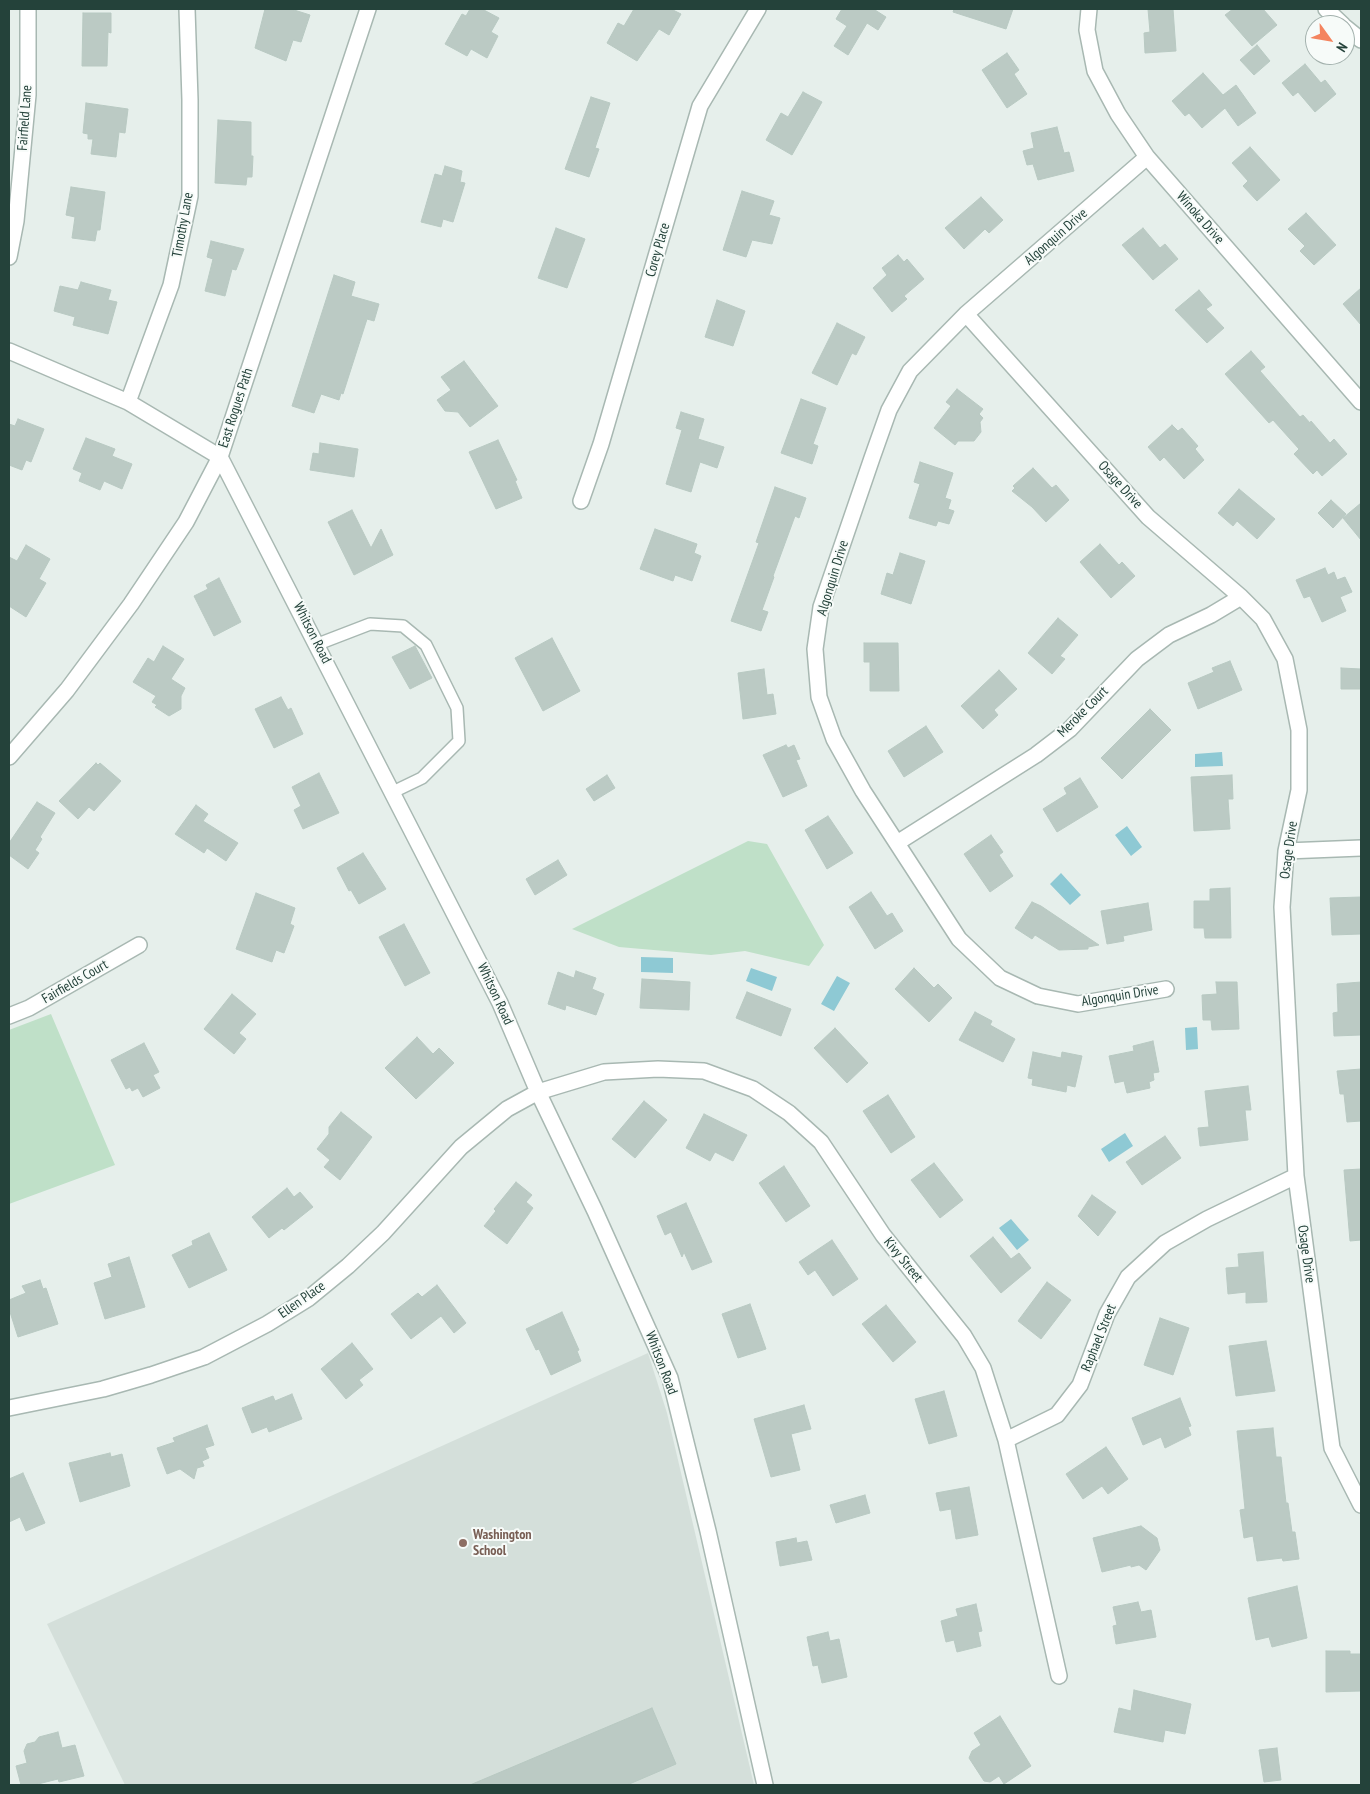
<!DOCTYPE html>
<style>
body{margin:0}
#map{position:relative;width:1370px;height:1794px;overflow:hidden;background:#e6efeb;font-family:"PT Sans Narrow",sans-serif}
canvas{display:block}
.frame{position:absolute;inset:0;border:10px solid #24423a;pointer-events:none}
.north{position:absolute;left:1305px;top:15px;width:50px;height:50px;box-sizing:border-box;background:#f7fbf9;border:1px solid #a3b1ad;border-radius:50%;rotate:122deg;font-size:14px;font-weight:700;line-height:20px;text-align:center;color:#24423a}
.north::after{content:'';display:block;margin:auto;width:18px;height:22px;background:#f4845f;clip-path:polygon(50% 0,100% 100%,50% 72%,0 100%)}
</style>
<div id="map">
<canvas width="1370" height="1794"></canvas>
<div class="frame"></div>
<div class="north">N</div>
</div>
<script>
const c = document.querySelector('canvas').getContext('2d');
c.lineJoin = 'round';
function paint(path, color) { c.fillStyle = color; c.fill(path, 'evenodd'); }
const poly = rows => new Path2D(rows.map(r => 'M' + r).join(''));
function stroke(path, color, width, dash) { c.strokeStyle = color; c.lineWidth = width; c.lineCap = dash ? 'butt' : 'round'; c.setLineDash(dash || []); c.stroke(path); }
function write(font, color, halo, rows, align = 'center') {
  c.font = font + ' "PT Sans Narrow",sans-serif'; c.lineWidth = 4; c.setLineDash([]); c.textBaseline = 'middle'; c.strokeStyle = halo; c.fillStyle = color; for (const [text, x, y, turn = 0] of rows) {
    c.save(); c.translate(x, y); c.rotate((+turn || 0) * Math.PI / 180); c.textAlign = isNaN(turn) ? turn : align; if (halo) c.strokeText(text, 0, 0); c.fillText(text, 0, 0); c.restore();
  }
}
paint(poly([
 [648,1353,667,1413,754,1785,125,1785,47,1624]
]), '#d4dfda');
paint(poly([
 [748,841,767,844,824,945,809,966,745,951,711,955,619,947,572,929],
 [51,1014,115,1165,9,1204,9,1030]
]), '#bfe0c8');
paint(poly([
 [1222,752,1223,766,1195,767,1195,754],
 [1127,826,1142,847,1131,856,1115,835],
 [1061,873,1081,895,1070,905,1050,884],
 [641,957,673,958,673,973,641,972],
 [751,968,777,977,772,991,746,981],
 [837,976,850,983,834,1011,821,1004],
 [1197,1027,1198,1049,1186,1050,1185,1028],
 [1125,1133,1133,1146,1109,1162,1101,1149],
 [1011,1219,1029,1240,1017,1250,999,1228]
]), '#8ec9d4');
const building = poly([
 [265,9,291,9,310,15,301,42,293,40,286,61,255,48,265,9],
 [470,9,482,9,499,18,491,32,498,36,487,58,471,49,467,56,445,44,462,14,466,16,470,9],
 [634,9,671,9,681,14,669,35,659,29,637,61,607,43,618,23,624,26,634,9],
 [842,9,876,9,875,10,886,17,878,30,867,23,848,55,834,46,847,26,836,19,842,9],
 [954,9,1013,9,1006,29,953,12,954,9],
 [1148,9,1173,9,1176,51,1145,53,1144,33,1150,32,1148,9],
 [1233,9,1263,9,1277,25,1252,46,1225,15,1233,9],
 [83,13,111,13,111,33,108,32,107,66,82,66,83,13],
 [1257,45,1270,61,1254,75,1240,60,1257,45],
 [1007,53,1019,70,1014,74,1027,94,1007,108,982,70,1007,53],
 [1305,64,1321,83,1325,80,1336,94,1315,112,1298,92,1293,96,1282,83,1305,64],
 [1203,73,1223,95,1236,85,1256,113,1238,126,1225,108,1202,128,1189,113,1185,116,1172,101,1203,73],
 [803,92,822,102,792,155,766,140,781,113,788,117,803,92],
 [591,97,610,103,595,148,599,149,589,177,565,169,591,97],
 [86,103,128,109,125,133,119,132,116,157,91,154,93,139,88,139,88,134,83,133,86,103],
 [218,120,251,122,251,156,253,156,252,177,247,177,246,185,215,183,218,120],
 [1057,127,1064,153,1069,152,1074,171,1038,180,1033,164,1027,165,1023,151,1034,148,1031,133,1057,127],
 [1250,147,1280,180,1257,201,1243,186,1248,181,1232,163,1250,147],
 [445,166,462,171,460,182,465,183,453,222,443,219,441,227,421,222,435,174,442,176,445,166],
 [71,187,105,192,100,230,97,230,95,241,72,238,75,217,66,215,71,187],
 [742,191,774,201,769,215,780,218,772,244,752,240,746,257,723,250,742,191],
 [981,197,1003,220,989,233,985,229,964,249,945,228,981,197],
 [1306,213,1336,245,1314,265,1300,251,1305,246,1288,229,1306,213],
 [556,228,585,239,567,288,538,278,556,228],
 [1143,228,1160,248,1165,244,1178,259,1153,280,1122,245,1143,228],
 [211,241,244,249,236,270,232,269,225,296,205,291,213,259,207,257,211,241],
 [898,255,904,262,907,259,924,279,904,296,907,299,892,312,873,288,887,275,882,268,898,255],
 [334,275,355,282,351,296,379,304,374,321,367,319,343,394,341,393,339,400,321,394,314,413,292,406,334,275],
 [81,282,111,290,108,300,117,302,108,334,73,325,75,317,54,311,60,286,78,290,81,282],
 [1361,288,1361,325,1343,304,1361,288],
 [1199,290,1212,305,1206,309,1224,328,1207,343,1175,310,1199,290],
 [717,300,745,311,733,346,705,337,717,300],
 [837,323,865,337,856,355,852,353,837,385,812,373,837,323],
 [1251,351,1265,367,1260,371,1300,417,1303,415,1310,423,1311,421,1330,443,1334,439,1347,454,1322,476,1317,470,1313,474,1294,454,1299,449,1273,420,1269,423,1225,374,1251,351],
 [464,361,498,406,470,427,458,412,445,411,437,400,451,390,441,377,464,361],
 [957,389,983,409,979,414,983,418,980,422,981,432,974,441,958,441,955,445,934,428,951,406,946,402,957,389],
 [801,399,826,408,813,444,818,446,812,464,781,453,801,399],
 [681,412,704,419,698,439,724,447,717,468,700,462,691,492,666,484,682,430,676,428,681,412],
 [18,419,44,429,31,462,26,460,22,470,9,465,9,424,15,426,18,419],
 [1172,425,1178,431,1182,428,1198,446,1195,449,1204,460,1184,479,1164,457,1160,461,1148,447,1172,425],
 [86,438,115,449,112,456,132,464,122,489,104,481,100,490,79,481,82,473,73,469,86,438],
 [498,440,517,480,515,481,522,498,496,509,469,452,498,440],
 [320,443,358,449,354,477,310,470,313,453,319,454,320,443],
 [920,462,953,473,945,498,951,500,948,509,954,511,949,524,938,521,936,526,909,518,920,484,914,482,920,462],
 [1033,468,1052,488,1056,485,1069,500,1046,522,1032,507,1012,491,1015,488,1013,486,1033,468],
 [775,487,806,498,799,518,795,516,773,576,774,577,762,610,768,612,761,631,731,621,759,543,756,542,775,487],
 [1239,489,1275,519,1257,539,1237,521,1233,526,1218,513,1239,489],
 [1331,500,1346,514,1333,528,1318,513,1331,500],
 [1361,503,1361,540,1343,518,1361,503],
 [352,510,371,548,381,529,393,555,354,575,328,522,352,510],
 [655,529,697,544,694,553,701,556,692,581,675,575,673,581,640,569,655,529],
 [1100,544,1119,565,1122,562,1135,576,1111,598,1080,562,1100,544],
 [26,545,50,559,39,579,46,583,26,617,9,606,9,557,17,561,26,545],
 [900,553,925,561,911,604,881,594,887,573,893,575,900,553],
 [1325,568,1328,575,1334,572,1337,580,1345,577,1352,592,1340,597,1346,611,1322,622,1310,596,1304,598,1296,580,1325,568],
 [219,578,241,622,214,636,194,596,208,589,206,585,219,578],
 [1058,618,1078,635,1060,656,1065,659,1052,674,1028,653,1058,618],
 [552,638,580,691,543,711,515,658,552,638],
 [864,643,898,643,899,691,870,691,870,662,864,662,864,643],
 [163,646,184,659,171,679,185,688,181,696,181,709,169,716,155,707,157,705,152,702,156,696,133,682,148,658,154,662,163,646],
 [415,646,432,678,410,689,392,657,415,646],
 [1230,661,1242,690,1198,709,1188,683,1214,672,1212,668,1230,661],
 [1341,668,1361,669,1361,689,1341,689,1341,668],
 [764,669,767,695,773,694,776,714,743,719,738,673,764,669],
 [999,670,1017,689,994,710,998,715,983,729,961,706,999,670],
 [281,697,288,710,291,708,303,734,274,748,255,709,281,697],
 [1150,709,1171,730,1122,779,1101,758,1150,709],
 [926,726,943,752,904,777,888,751,926,726],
 [786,745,788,748,794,745,800,759,796,760,807,786,783,797,763,755,786,745],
 [96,763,98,765,100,763,121,781,94,811,89,807,78,819,59,801,96,763],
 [319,773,339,813,303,829,294,810,301,806,292,787,319,773],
 [607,775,615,788,594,801,586,789,607,775],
 [1232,775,1233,799,1228,799,1230,829,1194,831,1191,777,1232,775],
 [1080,778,1098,807,1057,832,1043,809,1067,794,1064,788,1080,778],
 [37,802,55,813,40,837,42,839,35,850,39,853,28,869,9,855,9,843,37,802],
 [196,805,208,814,203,821,238,843,226,861,207,848,204,853,175,834,196,805],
 [828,816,853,853,827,869,805,830,828,816],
 [991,835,1003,852,999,855,1013,876,990,892,964,854,991,835],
 [363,853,386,889,359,904,351,890,349,891,337,868,363,853],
 [558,860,567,875,535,895,526,879,558,860],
 [1230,888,1231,938,1205,938,1204,928,1194,928,1194,901,1210,901,1210,889,1230,888],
 [871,892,887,916,892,913,903,931,875,949,849,907,871,892],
 [256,893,295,908,290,924,294,926,284,953,276,950,272,962,236,949,256,893],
 [1361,897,1361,934,1332,935,1330,898,1361,897],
 [1032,902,1041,906,1099,945,1088,947,1088,949,1059,950,1035,935,1032,939,1015,928,1032,902],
 [1148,903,1152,930,1123,936,1124,941,1107,944,1101,911,1148,903],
 [404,924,430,973,405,986,379,937,404,924],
 [914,968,934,988,938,984,952,998,929,1022,895,989,914,968],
 [576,971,596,978,592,989,604,994,596,1015,566,1005,565,1010,548,1004,558,972,574,978,576,971],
 [642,979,690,982,689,1010,640,1008,642,979],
 [1216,982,1237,982,1239,1029,1212,1030,1211,1020,1203,1020,1202,995,1217,994,1216,982],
 [1361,982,1361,1035,1334,1036,1333,1013,1338,1012,1337,984,1361,982],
 [747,992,791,1009,781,1036,736,1018,747,992],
 [232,994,256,1014,239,1033,246,1039,234,1054,204,1029,232,994],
 [975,1012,992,1021,990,1025,1015,1039,1003,1062,959,1040,975,1012],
 [835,1028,868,1063,847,1083,814,1048,835,1028],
 [417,1037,433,1054,439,1048,454,1063,416,1099,385,1068,417,1037],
 [1153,1041,1159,1072,1153,1073,1154,1080,1149,1082,1150,1088,1127,1093,1124,1081,1115,1083,1109,1056,1134,1051,1133,1046,1153,1041],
 [144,1043,159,1072,153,1075,160,1088,143,1097,138,1088,132,1091,130,1087,126,1089,111,1060,144,1043],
 [1033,1052,1061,1058,1062,1052,1082,1056,1075,1087,1067,1085,1066,1092,1032,1085,1033,1079,1028,1078,1033,1052],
 [1361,1069,1361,1121,1347,1122,1344,1094,1340,1094,1337,1071,1361,1069],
 [1248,1086,1251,1110,1245,1110,1248,1140,1200,1146,1198,1128,1209,1127,1205,1091,1248,1086],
 [888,1095,915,1137,891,1153,863,1111,888,1095],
 [644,1101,667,1120,635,1158,612,1139,644,1101],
 [341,1112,372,1137,340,1180,324,1167,330,1160,317,1149,329,1134,329,1127,341,1112],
 [704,1114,747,1135,733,1161,715,1152,710,1161,686,1148,704,1114],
 [1165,1136,1181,1158,1142,1185,1126,1162,1165,1136],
 [934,1163,963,1200,940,1218,911,1180,934,1163],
 [784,1166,810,1206,786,1222,759,1183,784,1166],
 [1361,1169,1361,1240,1350,1241,1344,1170,1361,1169],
 [516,1182,532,1195,526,1202,533,1208,507,1244,484,1226,496,1211,494,1209,516,1182],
 [287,1188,294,1197,300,1192,313,1207,284,1230,282,1228,269,1238,252,1217,287,1188],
 [1092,1195,1116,1212,1098,1236,1078,1216,1092,1195],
 [686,1203,712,1262,692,1270,684,1252,682,1257,671,1232,665,1235,657,1216,686,1203],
 [209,1233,227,1270,189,1288,172,1255,193,1245,192,1241,209,1233],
 [993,1237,1011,1259,1019,1253,1031,1268,1001,1293,970,1256,993,1237],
 [832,1240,858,1279,833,1296,815,1270,808,1275,799,1262,832,1240],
 [1263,1252,1267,1302,1246,1303,1246,1292,1228,1294,1226,1268,1239,1267,1238,1254,1263,1252],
 [129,1257,145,1307,105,1319,94,1283,112,1277,108,1264,129,1257],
 [40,1280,43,1289,46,1288,58,1324,18,1337,9,1309,9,1300,26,1293,22,1286,40,1280],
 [1047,1282,1071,1300,1041,1339,1018,1321,1047,1282],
 [437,1285,466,1323,454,1333,441,1316,411,1339,391,1314,418,1293,422,1297,437,1285],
 [750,1304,766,1349,738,1358,722,1314,750,1304],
 [886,1305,916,1342,893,1362,862,1324,886,1305],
 [562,1312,579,1350,577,1351,581,1361,551,1375,539,1349,536,1350,526,1329,562,1312],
 [1160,1318,1189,1328,1173,1375,1144,1365,1160,1318],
 [1266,1341,1275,1391,1236,1396,1229,1346,1266,1341],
 [352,1343,373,1369,359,1380,363,1385,346,1399,321,1369,352,1343],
 [944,1391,957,1436,929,1444,915,1399,944,1391],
 [292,1394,302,1419,269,1432,267,1427,252,1433,242,1408,273,1396,275,1401,292,1394],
 [1180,1398,1191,1426,1188,1427,1191,1435,1165,1448,1161,1437,1143,1445,1132,1418,1180,1398],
 [804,1405,811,1429,791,1434,800,1470,771,1477,754,1419,804,1405],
 [207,1425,214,1445,205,1448,209,1458,202,1461,204,1466,197,1468,194,1479,180,1469,167,1474,157,1448,175,1442,173,1438,207,1425],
 [1273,1428,1276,1457,1281,1457,1286,1503,1288,1503,1292,1532,1295,1532,1299,1559,1283,1561,1282,1558,1257,1561,1253,1536,1244,1538,1240,1510,1245,1509,1237,1431,1273,1428],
 [1106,1447,1128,1479,1108,1494,1102,1486,1083,1499,1066,1474,1106,1447],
 [110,1453,111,1457,122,1454,130,1486,80,1502,69,1463,110,1453],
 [23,1473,45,1523,26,1531,20,1517,9,1522,9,1479,23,1473],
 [969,1487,978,1535,956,1539,951,1509,940,1511,936,1493,969,1487],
 [865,1495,870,1513,836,1523,830,1505,865,1495],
 [1141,1526,1157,1538,1160,1550,1146,1570,1139,1565,1131,1567,1131,1565,1102,1572,1093,1538,1141,1526],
 [796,1538,797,1543,807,1541,812,1560,780,1566,776,1542,796,1538],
 [1297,1586,1307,1638,1272,1647,1269,1637,1256,1640,1248,1598,1297,1586],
 [1138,1602,1141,1612,1151,1610,1156,1637,1116,1644,1113,1626,1117,1625,1113,1607,1138,1602],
 [976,1604,982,1631,978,1632,981,1646,957,1652,954,1640,946,1642,941,1621,958,1616,956,1609,976,1604],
 [828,1632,830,1641,839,1639,847,1677,822,1683,818,1665,813,1666,807,1637,828,1632],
 [1326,1651,1350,1651,1350,1654,1361,1654,1361,1691,1326,1692,1326,1651],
 [1134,1690,1191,1704,1185,1734,1165,1730,1163,1742,1114,1732,1119,1708,1131,1711,1134,1690],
 [652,1708,676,1764,627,1785,470,1785,652,1708],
 [1000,1716,1031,1766,1004,1784,999,1776,990,1782,984,1781,969,1758,972,1751,981,1745,974,1733,1000,1716],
 [58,1732,62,1748,75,1745,84,1776,59,1782,58,1779,34,1785,21,1785,16,1766,27,1763,24,1751,27,1744,35,1742,39,1737,58,1732],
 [1277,1748,1281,1780,1264,1782,1259,1750,1277,1748]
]);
paint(building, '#bbcac4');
stroke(building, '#b8c9c2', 1);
const service = poly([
 [318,644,370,624,403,626,426,645,457,708,459,741,422,778,393,792]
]);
const minor = poly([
 [1089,9,1087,30,1095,71,1118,114,1147,157,1361,402],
 [1326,9,1343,25],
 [1345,27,1361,40],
 [1147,157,966,314,910,371,889,410,872,458,821,607,815,649,819,697,834,739,863,791,959,939,1000,978,1038,996,1078,1004,1166,989],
 [9,257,16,221,28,95,28,9],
 [966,314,1148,517,1241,597,1263,619,1285,659,1299,730,1299,790,1286,851,1282,907,1296,1176,1332,1448,1361,1505],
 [9,351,128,402,220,457,500,1003,538,1092,595,1211,670,1378,708,1531,765,1785],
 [128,402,171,285,190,196,190,100,187,9],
 [581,501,601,444,700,106,758,9],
 [897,843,1036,755,1070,729,1137,659,1169,635,1211,615,1241,597],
 [1286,851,1361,848],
 [9,1016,29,1008,139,945],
 [9,1408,103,1389,151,1375,204,1357,267,1324,309,1298,348,1266,383,1233,461,1147,507,1109,538,1092,604,1072,658,1069,704,1071,753,1089,789,1113,821,1142,883,1235,964,1336,983,1368,1006,1440,1059,1676],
 [1006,1440,1057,1415,1080,1385,1107,1314,1128,1277,1165,1243,1207,1219,1296,1176]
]);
const tertiary = poly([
 [9,757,67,690,131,604,186,522,220,457,368,9]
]);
stroke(service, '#a8b8b2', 14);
stroke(minor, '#a8b8b2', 18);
stroke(tertiary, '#a8b8b2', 18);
stroke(service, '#fff', 11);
stroke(minor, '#fff', 15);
stroke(tertiary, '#fff', 15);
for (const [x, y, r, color] of [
 [463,1543,5,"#8d6e63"]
]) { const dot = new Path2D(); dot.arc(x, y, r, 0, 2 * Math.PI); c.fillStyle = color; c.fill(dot); stroke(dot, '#f7fbf9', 2); }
write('14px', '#24423a', '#f7fbf9', [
 ["Fairfield Lane",25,118,-86],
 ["Winoka Drive",1200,218,49],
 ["Timothy Lane",183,225,-80],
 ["Algonquin Drive",1056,237,-41],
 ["Corey Place",658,250,-74],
 ["East Rogues Path",236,408,-72],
 ["Osage Drive",1120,485,48],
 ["Algonquin Drive",833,578,-73],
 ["Whitson Road",312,633,63],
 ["Meroke Court",1083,712,-45],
 ["Osage Drive",1289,850,-82],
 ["Fairfields Court",75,982,-30],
 ["Whitson Road",495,994,65],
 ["Algonquin Drive",1120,996,-9],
 ["Osage Drive",1306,1254,82],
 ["Kivy Street",903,1260,51],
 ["Ellen Place",302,1300,-35],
 ["Raphael Street",1099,1338,-68],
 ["Whitson Road",661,1363,69]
]);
write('bold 14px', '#785e54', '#f7fbf9', [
 ["Washington",473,1535],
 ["School",473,1551]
], 'left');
</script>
